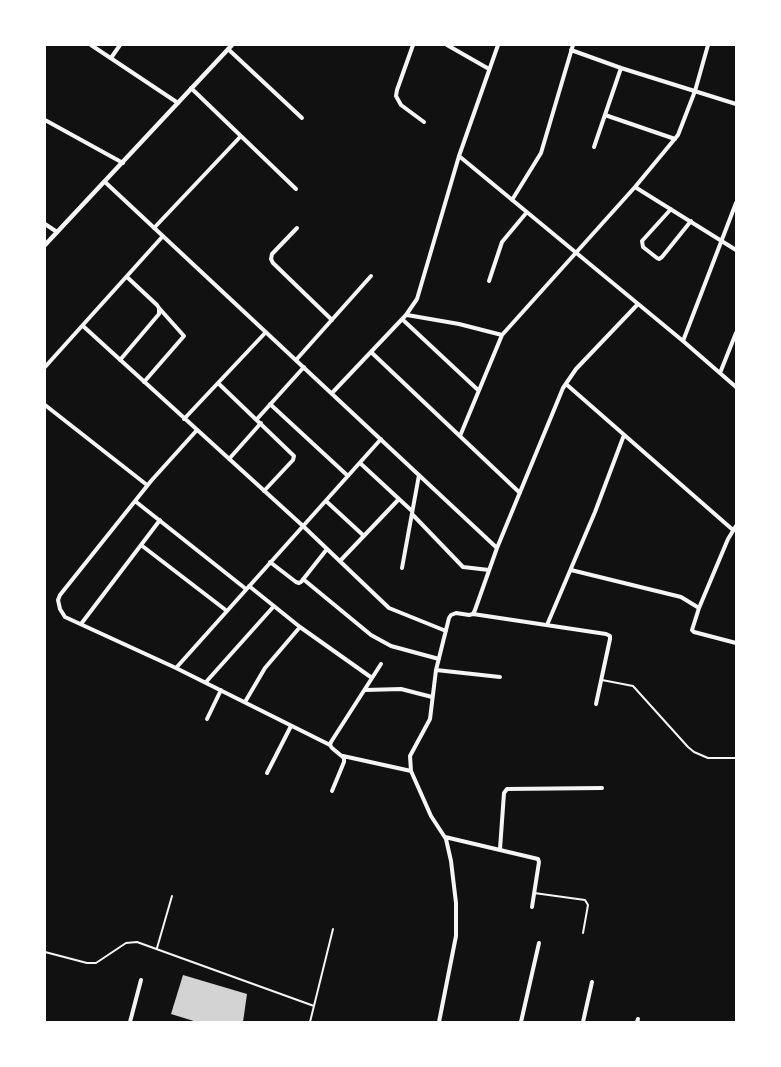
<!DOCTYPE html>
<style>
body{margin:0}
#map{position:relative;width:781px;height:1067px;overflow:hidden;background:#111;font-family:Bitter,serif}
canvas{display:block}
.frame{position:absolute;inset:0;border:46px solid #fff;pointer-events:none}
</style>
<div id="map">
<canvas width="781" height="1067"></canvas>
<div class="frame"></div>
</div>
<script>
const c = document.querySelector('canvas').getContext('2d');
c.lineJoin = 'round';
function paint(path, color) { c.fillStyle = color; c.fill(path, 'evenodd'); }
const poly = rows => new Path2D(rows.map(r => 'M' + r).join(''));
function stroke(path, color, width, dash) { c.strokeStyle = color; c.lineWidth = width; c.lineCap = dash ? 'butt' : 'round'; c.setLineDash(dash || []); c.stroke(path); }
paint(poly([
 [183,975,247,994,243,1022,197,1022,171,1014]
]), '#d3d3d3');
stroke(poly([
 [602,680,633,686,688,747,694,752,708,758,736,758],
 [534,893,585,900,588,905,583,933],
 [157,948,172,896],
 [45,952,87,963,96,963,126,943,137,942,314,1006],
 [310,1022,333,929]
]), '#f5f5f5', 2);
stroke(poly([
 [91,45,178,103],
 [413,45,397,90,396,96,401,105,424,122],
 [447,45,489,69],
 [228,49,302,118],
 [571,50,621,68,736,104],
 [111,58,120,45],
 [191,88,296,189],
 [605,115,675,139],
 [45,120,123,163],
 [594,147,621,68],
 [459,156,683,341,736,387],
 [105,182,497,548],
 [635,187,736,250],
 [512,200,541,153,573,45],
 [671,209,642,241,643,247,657,258,659,259,662,257,691,221],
 [45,224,57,232],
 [154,228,241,136],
 [297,228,272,254,271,259,273,263,332,320],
 [489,281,502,242,527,212],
 [407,315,459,324,502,335],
 [402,319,478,390],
 [83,326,303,526,389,608,446,631],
 [683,341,736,203],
 [371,352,520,493],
 [120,360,159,314,159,308,157,305,127,277],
 [296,360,371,276],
 [45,367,163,236],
 [720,373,736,333],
 [144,382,184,336,159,308],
 [218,383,294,456,293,460,264,491],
 [566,384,733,530],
 [332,393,406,315,417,299,459,156,498,45],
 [270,404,348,476],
 [45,405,147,485],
 [184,419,266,332],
 [257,419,304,367],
 [197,430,151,481,60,595,58,600,60,609,65,617,176,668,330,745],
 [460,436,502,335,635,187,678,135,695,91,708,45],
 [229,459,261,423],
 [360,463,412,511],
 [135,501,246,589],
 [326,501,364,536],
 [412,514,463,567,489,570],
 [736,526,728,539,699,608,692,630,694,632,736,643],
 [141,545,227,611],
 [340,561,399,499],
 [270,562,296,582,299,583,301,582,327,549],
 [402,568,419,475],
 [571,570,681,597,699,608],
 [303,579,371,635,391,646,439,659],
 [249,586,300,627,372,678],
 [473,614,606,634,610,636,610,639,596,704],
 [81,624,160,520],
 [547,625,595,512,624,435],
 [176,668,381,439],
 [436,670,500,677],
 [206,682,274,606],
 [365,690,401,689,432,697],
 [245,702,265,668,300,627],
 [207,719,221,690],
 [343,756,411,771],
 [267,773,291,726],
 [332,791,344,762,344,758,332,748,330,745,331,742,381,664],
 [445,837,538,859,539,862,532,907],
 [500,849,504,793,507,789,602,788],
 [130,1022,141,980],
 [439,1022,456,936,456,903,451,861,446,839,431,816,411,771,410,756,430,719,436,670,449,618,451,615,456,613,469,615,473,614,475,610,497,548,563,388,576,369,638,304],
 [521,1022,539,943],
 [583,1022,592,982],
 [637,1022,638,1019]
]), '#f5f5f5', 4);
stroke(poly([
 [45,245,232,45]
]), '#f5f5f5', 4.5);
</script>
